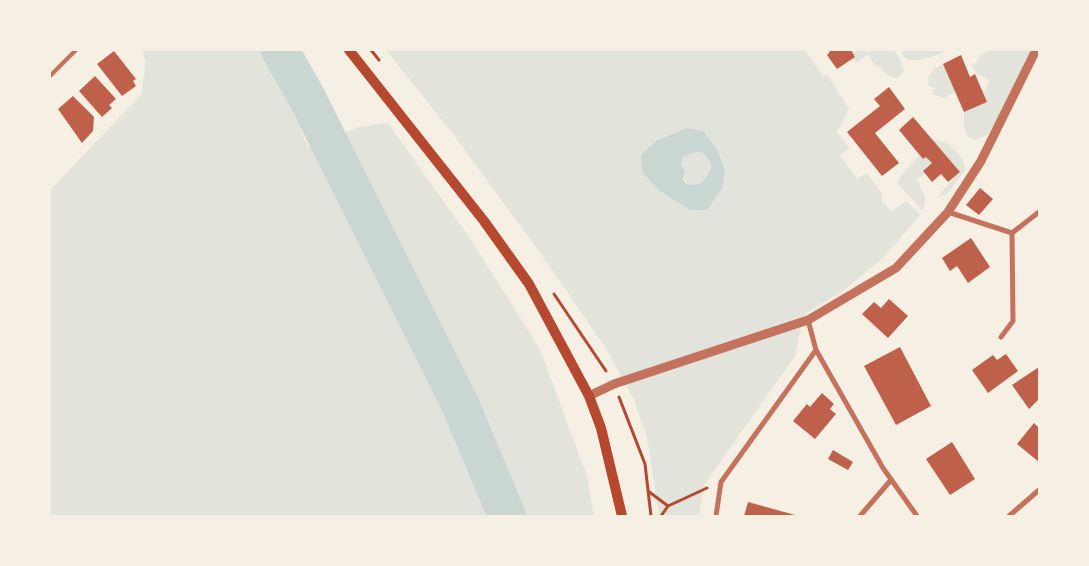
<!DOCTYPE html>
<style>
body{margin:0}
#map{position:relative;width:1089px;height:566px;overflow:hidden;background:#f6efe4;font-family:Mulish,sans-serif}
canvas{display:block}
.frame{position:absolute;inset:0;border:51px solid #f6efe4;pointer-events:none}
</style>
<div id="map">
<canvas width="1089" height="566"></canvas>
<div class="frame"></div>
</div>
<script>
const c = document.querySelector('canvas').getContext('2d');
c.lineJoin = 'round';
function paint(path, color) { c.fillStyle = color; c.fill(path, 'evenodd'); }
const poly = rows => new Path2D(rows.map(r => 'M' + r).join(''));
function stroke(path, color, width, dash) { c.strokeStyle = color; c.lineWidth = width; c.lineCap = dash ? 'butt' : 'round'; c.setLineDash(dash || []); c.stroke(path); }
paint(poly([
 [142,50,266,50,308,147,359,127,388,123,469,237,540,349,587,476,594,516,50,516,50,190,141,95,146,62],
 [386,50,805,50,823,76,827,74,849,109,837,132,849,148,840,156,857,179,867,173,882,194,882,202,892,211,906,201,920,215,883,258,844,290,803,316,795,356,704,485,699,516,659,516,647,437,634,400,607,350,543,257,453,134],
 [686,128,725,170,690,210,658,140],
 [851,50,894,50,899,57,904,71,898,78,890,77,878,66,874,65,868,54,858,62,851,59,855,56],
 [903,50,947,50,938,55,919,60,908,60,903,56],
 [988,50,1033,50,1003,111,987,135,975,140,968,137,964,126,964,112,987,102,983,93,989,83,986,77,978,75,971,65,976,63,979,56],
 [943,64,955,92,944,98,932,94,936,88,929,86,928,78,934,69],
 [932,140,947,143,959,154,964,164,965,170,948,193,936,198,960,172],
 [702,152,711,163,711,168,706,178,699,184,687,185,681,165,683,157,693,153],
 [920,155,923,159,926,157,932,163,923,171,925,174,917,179,926,199,923,211,897,183,905,171]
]), '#e2e4dc');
paint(poly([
 [687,128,704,131,717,150,725,170,722,188,707,210,690,210,660,191,642,172,641,155,658,140],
 [702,152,711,163,711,168,706,178,699,184,687,185,683,179,685,170,681,165,683,157,693,153]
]), '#c9d6d2');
stroke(poly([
 [280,50,306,96,460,404,507,516]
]), '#c9d6d2', 38);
paint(poly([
 [831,50,851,50,855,57,837,69,827,55],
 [114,51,136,79,133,81,136,86,122,96,97,64],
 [961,55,970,77,975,74,987,102,964,112,943,64],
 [95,76,116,99,109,105,112,108,102,117,79,91],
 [889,87,905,109,875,133,899,163,882,176,847,132,880,106,874,99],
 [73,96,94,117,93,131,82,143,58,109],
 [913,117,960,172,948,182,941,174,932,182,923,171,932,163,926,157,923,159,899,130],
 [980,188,993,199,979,215,966,205],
 [971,238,990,267,968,283,957,266,950,271,942,258],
 [889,299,908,316,888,338,862,314,874,302,881,308],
 [900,347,931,406,896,425,864,366],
 [1006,354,1018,371,988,393,972,370,993,355,997,360],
 [1039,367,1039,399,1029,409,1012,385],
 [822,393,834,404,830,409,836,414,815,439,793,421,807,404,810,407],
 [1034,423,1039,428,1039,462,1017,444],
 [952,442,975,479,950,495,926,459],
 [833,450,853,462,848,470,828,459],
 [748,502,795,515,795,516,744,516]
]), '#bf614a');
stroke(poly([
 [371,50,379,60],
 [554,294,606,371],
 [619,397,645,464,651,516],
 [648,491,668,506],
 [661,516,668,506,707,488]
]), '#b5482f', 3);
stroke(poly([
 [50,76,76,50]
]), '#c5725c', 4);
stroke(poly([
 [948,212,1012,233,1039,212],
 [808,320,816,350,883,468,917,516],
 [1001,337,1013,321,1012,233],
 [716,516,721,482,816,350],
 [860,516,891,480],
 [1009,516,1039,490]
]), '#c5725c', 5);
stroke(poly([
 [589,396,614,384,808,320,896,268,948,212,981,161,1036,50]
]), '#c5725c', 9);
stroke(poly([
 [349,50,484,221,529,284,589,396,601,428,622,516]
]), '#b5482f', 10);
</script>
